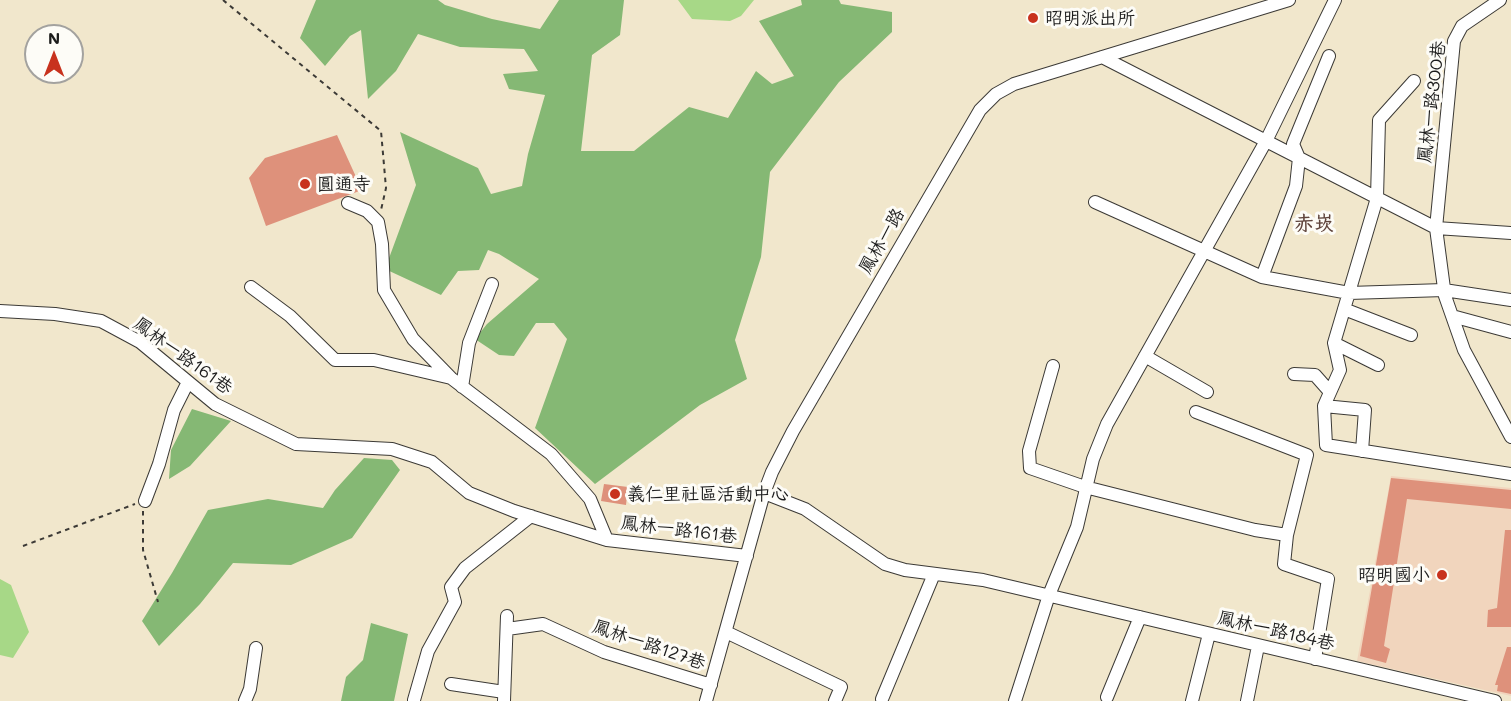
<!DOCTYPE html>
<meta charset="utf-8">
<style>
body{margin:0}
#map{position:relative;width:1511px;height:701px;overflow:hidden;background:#f1e7cc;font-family:Mali,sans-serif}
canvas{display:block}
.north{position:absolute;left:24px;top:24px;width:60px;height:60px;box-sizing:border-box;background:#fdfcf7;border:2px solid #a3a29f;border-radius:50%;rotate:0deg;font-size:16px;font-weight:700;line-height:24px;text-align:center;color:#1c1c1c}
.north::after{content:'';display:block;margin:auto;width:21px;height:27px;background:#c8321e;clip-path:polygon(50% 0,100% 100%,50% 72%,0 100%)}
</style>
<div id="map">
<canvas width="1511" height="701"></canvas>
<div class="north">N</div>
</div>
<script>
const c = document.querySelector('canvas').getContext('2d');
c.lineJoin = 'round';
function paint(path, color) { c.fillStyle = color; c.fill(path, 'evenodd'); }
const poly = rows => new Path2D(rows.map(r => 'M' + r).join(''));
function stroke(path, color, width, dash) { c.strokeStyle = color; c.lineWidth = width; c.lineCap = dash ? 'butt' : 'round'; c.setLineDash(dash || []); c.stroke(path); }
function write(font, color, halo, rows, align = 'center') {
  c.font = font + ' Mali,"LXGW WenKai TC",sans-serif'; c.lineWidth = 6; c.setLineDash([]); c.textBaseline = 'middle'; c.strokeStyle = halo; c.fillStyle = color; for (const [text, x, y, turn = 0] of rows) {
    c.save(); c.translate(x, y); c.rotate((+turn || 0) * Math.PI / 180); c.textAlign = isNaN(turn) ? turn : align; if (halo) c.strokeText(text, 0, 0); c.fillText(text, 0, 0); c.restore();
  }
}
paint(poly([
 [1391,476,1511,488,1511,696,1357,661]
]), '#f1d5bd');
paint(poly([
 [678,0,754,0,741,16,730,21,692,19],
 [0,579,11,585,29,632,13,658,0,655]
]), '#a7d887');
paint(poly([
 [316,0,438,0,445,5,492,19,540,29,559,0,624,0,620,35,592,55,581,151,634,151,689,107,728,118,756,71,772,84,794,76,759,21,802,5,801,0,839,0,841,4,892,12,892,32,839,82,770,172,761,257,735,340,747,379,700,405,595,484,535,428,567,339,554,323,536,323,514,356,499,355,475,339,487,324,539,279,499,254,488,250,479,270,458,271,441,295,385,269,416,185,400,132,478,168,491,194,522,186,528,154,545,95,509,89,503,74,538,71,524,49,460,47,418,34,396,71,368,99,361,30,350,36,325,66,300,38],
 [192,409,231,421,190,466,169,479,171,450],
 [364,458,392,460,400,470,352,538,291,565,233,563,200,604,159,646,142,621,172,573,208,510,268,499,323,508,335,490],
 [371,623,408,634,394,701,341,701,346,677,363,660]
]), '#85b874');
paint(poly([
 [337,135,362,190,266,226,249,178,265,158],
 [1391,478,1511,490,1511,509,1407,499,1384,646,1390,649,1386,663,1360,656],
 [604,484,628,487,626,505,601,501],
 [1505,530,1511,530,1511,627,1487,627,1488,610,1497,608],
 [1507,647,1511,647,1511,694,1497,691,1498,685,1495,685]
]), '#de917b');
const minor = poly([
 [1500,0,1462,26,1454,41,1436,228,1445,296,1464,350,1511,437],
 [1102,57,1436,228,1511,233],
 [1414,81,1379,120,1377,198,1334,343,1340,370,1324,406,1326,445,1511,474],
 [1095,202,1262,277,1349,293,1444,290,1511,300],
 [348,203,367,211,378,222,382,244,384,290,413,339,451,378,551,454,590,499,607,540],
 [1262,277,1296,186,1299,158,1293,144,1329,56],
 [251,287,290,316,335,360,374,360,451,378],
 [1344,309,1411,335],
 [0,311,55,314,101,321,140,342,215,404,296,444,392,449,432,462,469,493,514,511,607,540,747,556],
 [1452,316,1511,332],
 [1334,343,1378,365],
 [1145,356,1207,392],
 [1053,366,1029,451,1030,468,1085,487,1255,530,1287,535],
 [1294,374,1315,375,1330,392],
 [462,387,469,343,492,284],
 [1324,406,1365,410,1362,451],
 [1196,412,1307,455,1287,535,1284,564,1328,579,1315,659],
 [764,493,805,509,885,564,905,570,983,580,1495,701],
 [145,501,159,464,174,410,188,382],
 [507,629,543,624,604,652,711,685],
 [726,632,841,687,835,701],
 [451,684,504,692],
 [1107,697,1140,617],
 [882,699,934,574],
 [414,700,428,651,455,602,451,587,465,568,531,516],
 [245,701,250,689,256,648],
 [504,701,507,616],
 [706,701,764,493,772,472,793,431,980,110,996,94,1014,84,1289,0],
 [1015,701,1049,595,1077,527,1093,459,1107,424,1266,141,1335,0],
 [1192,701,1209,634],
 [1247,701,1258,646]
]);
stroke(minor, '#3c3a36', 14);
stroke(poly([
 [223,0,381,131,386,188,381,210],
 [143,511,143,550,158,602],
 [23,546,135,504]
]), '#3c3a36', 2, [4.5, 4.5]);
stroke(minor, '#fff', 12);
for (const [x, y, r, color] of [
 [1033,18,6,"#c8321e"],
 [305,184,6,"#c8321e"],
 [615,494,6,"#c8321e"],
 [1442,575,6,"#c8321e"]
]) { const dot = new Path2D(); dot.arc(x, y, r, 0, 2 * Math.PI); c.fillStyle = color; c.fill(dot); stroke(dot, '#fdfcf7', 2); }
write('18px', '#1c1c1c', '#fdfcf7', [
 ["昭明派出所",1045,18],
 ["圓通寺",317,184],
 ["義仁里社區活動中心",627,494],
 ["昭明國小",1430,575,"right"]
], 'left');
write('18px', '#1c1c1c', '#fdfcf7', [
 ["鳳林一路300巷",1432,102,-83],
 ["鳳林一路",882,241,-60],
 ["鳳林一路161巷",183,356,36],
 ["鳳林一路161巷",679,530,7],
 ["鳳林一路184巷",1276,631,13],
 ["鳳林一路127巷",649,645,19]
]);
write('bold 20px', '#60453d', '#fdfcf7', [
 ["赤崁",1314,224]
]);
</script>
